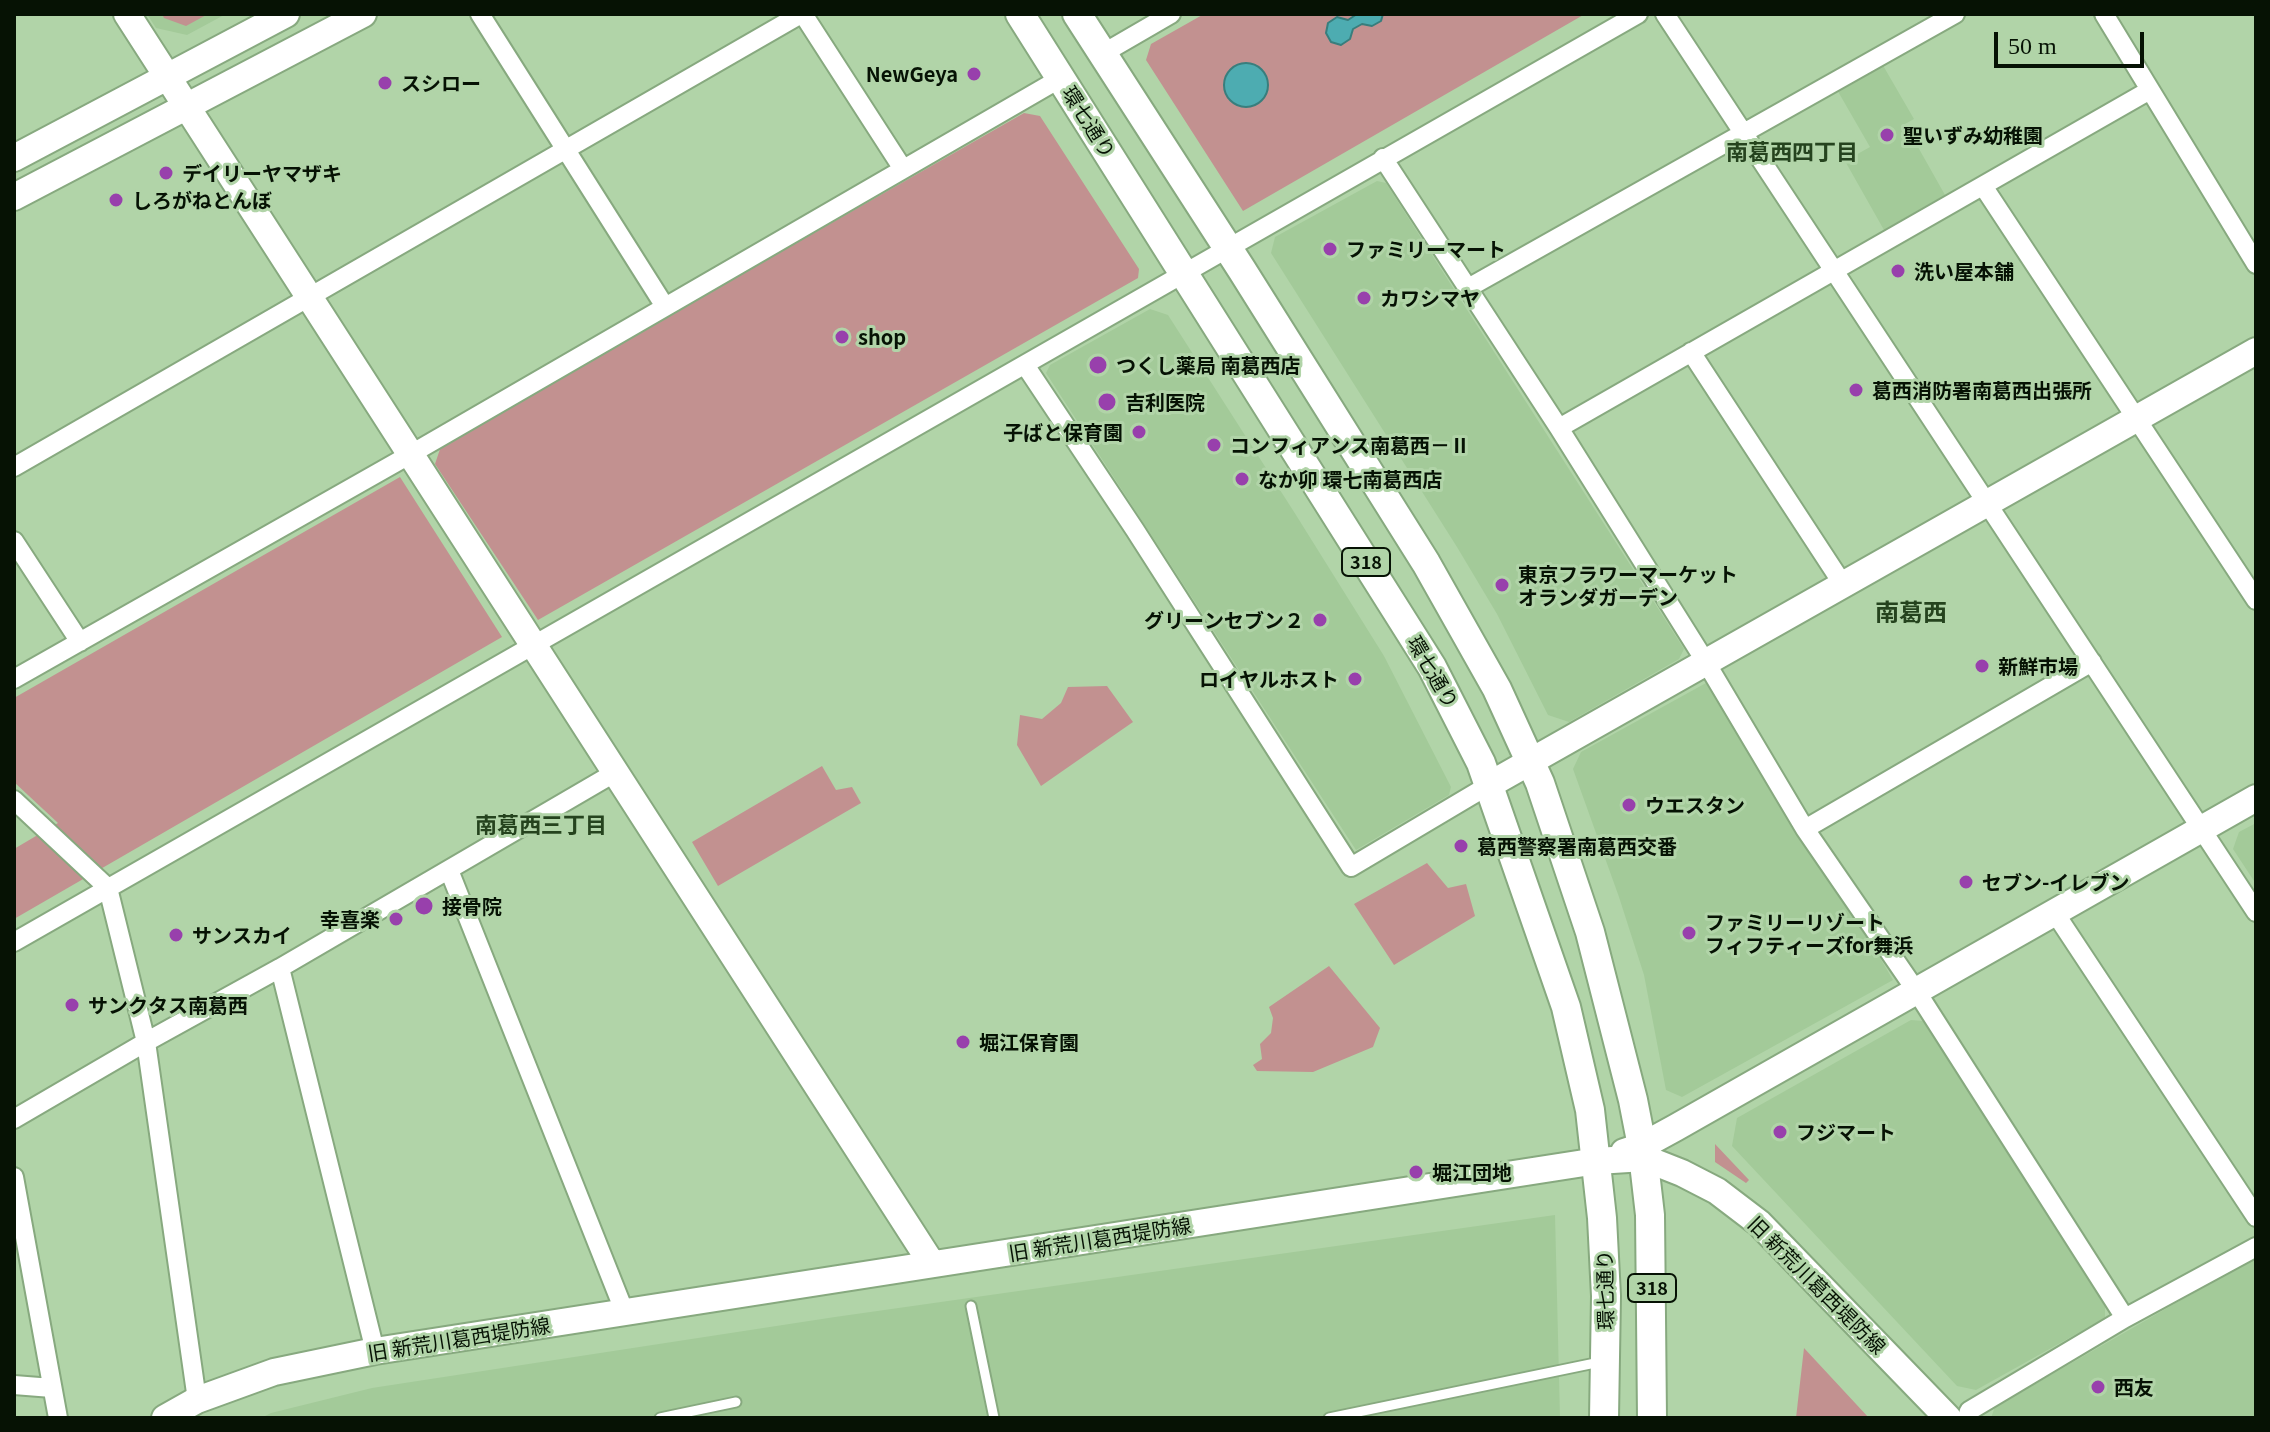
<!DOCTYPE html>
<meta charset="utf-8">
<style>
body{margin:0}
#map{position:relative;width:2270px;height:1432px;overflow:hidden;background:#b1d4a8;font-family:Georgia,serif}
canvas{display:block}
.frame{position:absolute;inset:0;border:16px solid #061204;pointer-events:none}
.scale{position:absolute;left:1994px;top:32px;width:150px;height:36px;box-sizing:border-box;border:4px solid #061204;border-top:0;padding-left:10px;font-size:24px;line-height:28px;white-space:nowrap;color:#061204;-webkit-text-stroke:6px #b1d4a8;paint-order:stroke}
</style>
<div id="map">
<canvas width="2270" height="1432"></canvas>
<div class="frame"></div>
<div class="scale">50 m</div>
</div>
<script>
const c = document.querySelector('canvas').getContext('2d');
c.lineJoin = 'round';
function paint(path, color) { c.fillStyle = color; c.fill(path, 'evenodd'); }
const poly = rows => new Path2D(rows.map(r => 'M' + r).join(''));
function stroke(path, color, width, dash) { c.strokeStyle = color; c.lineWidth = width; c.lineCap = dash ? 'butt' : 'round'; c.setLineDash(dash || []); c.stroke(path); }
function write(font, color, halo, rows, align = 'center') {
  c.font = font + ' Georgia,"Noto Sans JP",serif'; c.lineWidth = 6; c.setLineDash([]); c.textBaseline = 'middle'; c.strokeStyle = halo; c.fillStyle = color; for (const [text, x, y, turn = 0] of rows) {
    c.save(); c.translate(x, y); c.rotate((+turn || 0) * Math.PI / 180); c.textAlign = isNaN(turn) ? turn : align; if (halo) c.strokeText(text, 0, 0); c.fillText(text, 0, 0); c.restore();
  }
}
paint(poly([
 [147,14,226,14,187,35,156,28],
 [1881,62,1914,119,1905,124,1945,195,1884,230,1845,161,1870,147,1836,88],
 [1377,181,1386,183,1684,649,1679,659,1569,722,1548,715,1497,614,1457,547,1271,253,1275,237],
 [1150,309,1168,315,1296,515,1384,656,1451,787,1449,795,1356,850,1046,373,1050,365],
 [1706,683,1834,880,1893,980,1682,1097,1666,1090,1644,975,1619,897,1573,769,1581,752],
 [2256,823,2256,884,2233,849,2239,832],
 [1911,1020,1923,1021,2105,1307,2105,1318,1976,1390,1957,1386,1732,1146,1737,1118],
 [1555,1215,1560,1418,261,1418,271,1413,372,1388,835,1317],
 [2256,1257,2256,1418,1991,1418,1995,1407]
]), '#a3ca99');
paint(poly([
 [162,14,208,14,186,26,164,18],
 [1204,14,1585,14,1243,211,1146,60,1151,44],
 [1024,113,1040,116,1139,269,1138,278,538,620,435,464,441,446],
 [400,477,502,637,14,919,14,849,58,823,14,782,14,698],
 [1107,686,1133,722,1041,786,1017,745,1020,715,1042,719,1061,703,1068,687],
 [822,766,836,790,852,787,861,803,718,886,692,842],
 [1427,863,1448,888,1466,884,1475,916,1394,965,1354,904],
 [1329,966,1380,1028,1373,1047,1313,1072,1257,1071,1253,1065,1262,1059,1260,1044,1271,1033,1273,1018,1269,1007],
 [1715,1144,1749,1180,1746,1183,1715,1162],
 [1804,1348,1869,1418,1796,1418]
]), '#c29190');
const water = poly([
 [1357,14,1383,14,1381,21,1372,26,1362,24,1353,29,1350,39,1341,45,1331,42,1326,33,1328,23,1337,17,1348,20,1357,14],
 '1224 85a22 22 0 1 1 44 0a22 22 0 1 1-44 0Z'
]);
paint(water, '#4dacb1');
stroke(water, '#387e7d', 2);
const lane = poly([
 [971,1306,994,1418],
 [674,1415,736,1402],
 [660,1418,674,1415,675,1418],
 [1329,1418,1600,1362]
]);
const street = poly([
 [480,14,664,305],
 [803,14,903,169],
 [1665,14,2256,912],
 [2104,14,2256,264],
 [1102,54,1171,14],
 [1383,158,1559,428,1707,664,1805,829,1917,992,2125,1318],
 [1983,186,2256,600],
 [1468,288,1955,14],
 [1691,352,1844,586],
 [1025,365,1135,530,1351,867,1489,785],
 [1559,428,2150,90],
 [14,467,801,14],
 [14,541,80,642],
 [14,679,411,454,1061,78],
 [14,800,108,888,146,1042,197,1400],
 [1805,829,2092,662],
 [449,870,625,1313],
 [2055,913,2256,1217],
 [14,942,1638,14],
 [280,968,375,1351],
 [14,1119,146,1042,280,968,616,772],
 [14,1177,58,1418],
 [14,1385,52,1388],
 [1967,1418,1969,1411,2125,1318,2256,1247]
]);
const secondary = poly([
 [127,14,932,1264],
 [14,158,286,14],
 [14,197,363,14],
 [1489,785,2256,351],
 [1624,1152,1642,1146,1675,1128,2256,798],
 [165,1418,197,1400,274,1372,375,1351,1597,1161,1644,1158,1682,1173,1717,1191,1759,1223,1948,1418]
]);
const primary = poly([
 [1020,14,1432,667,1481,763,1566,1007,1590,1110,1602,1218,1606,1296,1604,1418],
 [1077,14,1242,270,1426,563,1497,689,1540,783,1590,932,1633,1100,1642,1146,1650,1215,1652,1418]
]);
stroke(lane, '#87a97f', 13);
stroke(street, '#87a97f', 22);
stroke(secondary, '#87a97f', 30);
stroke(primary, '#87a97f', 32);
stroke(lane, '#fff', 9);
stroke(street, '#fff', 18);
stroke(secondary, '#fff', 26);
stroke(primary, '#fff', 28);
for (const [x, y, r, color] of [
 [974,74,8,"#9840ac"],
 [385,83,8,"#9840ac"],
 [1887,135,8,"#9840ac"],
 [166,173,8,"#9840ac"],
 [116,200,8,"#9840ac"],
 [1330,249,8,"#9840ac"],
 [1898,271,8,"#9840ac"],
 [1364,298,8,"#9840ac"],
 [842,337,8,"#9840ac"],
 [1098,365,10,"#9840ac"],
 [1856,390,8,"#9840ac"],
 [1107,402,10,"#9840ac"],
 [1139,432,8,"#9840ac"],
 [1214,445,8,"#9840ac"],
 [1242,479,8,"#9840ac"],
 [1502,585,8,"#9840ac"],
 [1320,620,8,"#9840ac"],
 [1982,666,8,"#9840ac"],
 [1355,679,8,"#9840ac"],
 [1629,805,8,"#9840ac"],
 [1461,846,8,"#9840ac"],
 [1966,882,8,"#9840ac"],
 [424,906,10,"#9840ac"],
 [396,919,8,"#9840ac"],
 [1689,933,8,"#9840ac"],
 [176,935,8,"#9840ac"],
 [72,1005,8,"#9840ac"],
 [963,1042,8,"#9840ac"],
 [1780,1132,8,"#9840ac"],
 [1416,1172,8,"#9840ac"],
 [2098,1387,8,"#9840ac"]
]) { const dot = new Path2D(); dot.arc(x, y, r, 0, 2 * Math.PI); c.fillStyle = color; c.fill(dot); stroke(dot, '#b1d4a8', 3); }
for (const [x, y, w] of [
 [1366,562,48],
 [1652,1288,48]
]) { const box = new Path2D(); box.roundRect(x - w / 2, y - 14, w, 28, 6); c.fillStyle = '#b1d4a8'; c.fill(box); stroke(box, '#061204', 2); }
write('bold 18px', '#061204', null, [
 ["318",1366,562],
 ["318",1652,1288]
]);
write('bold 20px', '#061204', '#b1d4a8', [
 ["NewGeya",958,74,"right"],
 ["スシロー",401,83],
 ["聖いずみ幼稚園",1903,135],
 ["デイリーヤマザキ",182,173],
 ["しろがねとんぼ",132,200],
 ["ファミリーマート",1346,249],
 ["洗い屋本舗",1914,271],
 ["カワシマヤ",1380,298],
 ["shop",858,337],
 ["つくし薬局 南葛西店",1116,365],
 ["葛西消防署南葛西出張所",1872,390],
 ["吉利医院",1125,402],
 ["子ばと保育園",1123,432,"right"],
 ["コンフィアンス南葛西－Ⅱ",1230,445],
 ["なか卯 環七南葛西店",1258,479],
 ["東京フラワーマーケット",1518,574],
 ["オランダガーデン",1518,597],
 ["グリーンセブン２",1304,620,"right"],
 ["新鮮市場",1998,666],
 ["ロイヤルホスト",1339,679,"right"],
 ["ウエスタン",1645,805],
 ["葛西警察署南葛西交番",1477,846],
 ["セブン-イレブン",1982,882],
 ["接骨院",442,906],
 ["幸喜楽",380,919,"right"],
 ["ファミリーリゾート",1705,922],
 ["フィフティーズfor舞浜",1705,945],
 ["サンスカイ",192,935],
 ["サンクタス南葛西",88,1005],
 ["堀江保育園",979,1042],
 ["フジマート",1796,1132],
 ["堀江団地",1432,1172],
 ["西友",2114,1387]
], 'left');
write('20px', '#061204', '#b1d4a8', [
 ["環七通り",1089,122,58],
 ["環七通り",1433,672,60],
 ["旧 新荒川葛西堤防線",1100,1239,-9],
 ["旧 新荒川葛西堤防線",1817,1285,45],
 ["環七通り",1605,1290,-91],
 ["旧 新荒川葛西堤防線",459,1339,-9]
]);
write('bold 22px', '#25431e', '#b1d4a8', [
 ["南葛西四丁目",1792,152],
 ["南葛西三丁目",541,825]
]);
write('bold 24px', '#25431e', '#b1d4a8', [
 ["南葛西",1911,612]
]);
</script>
